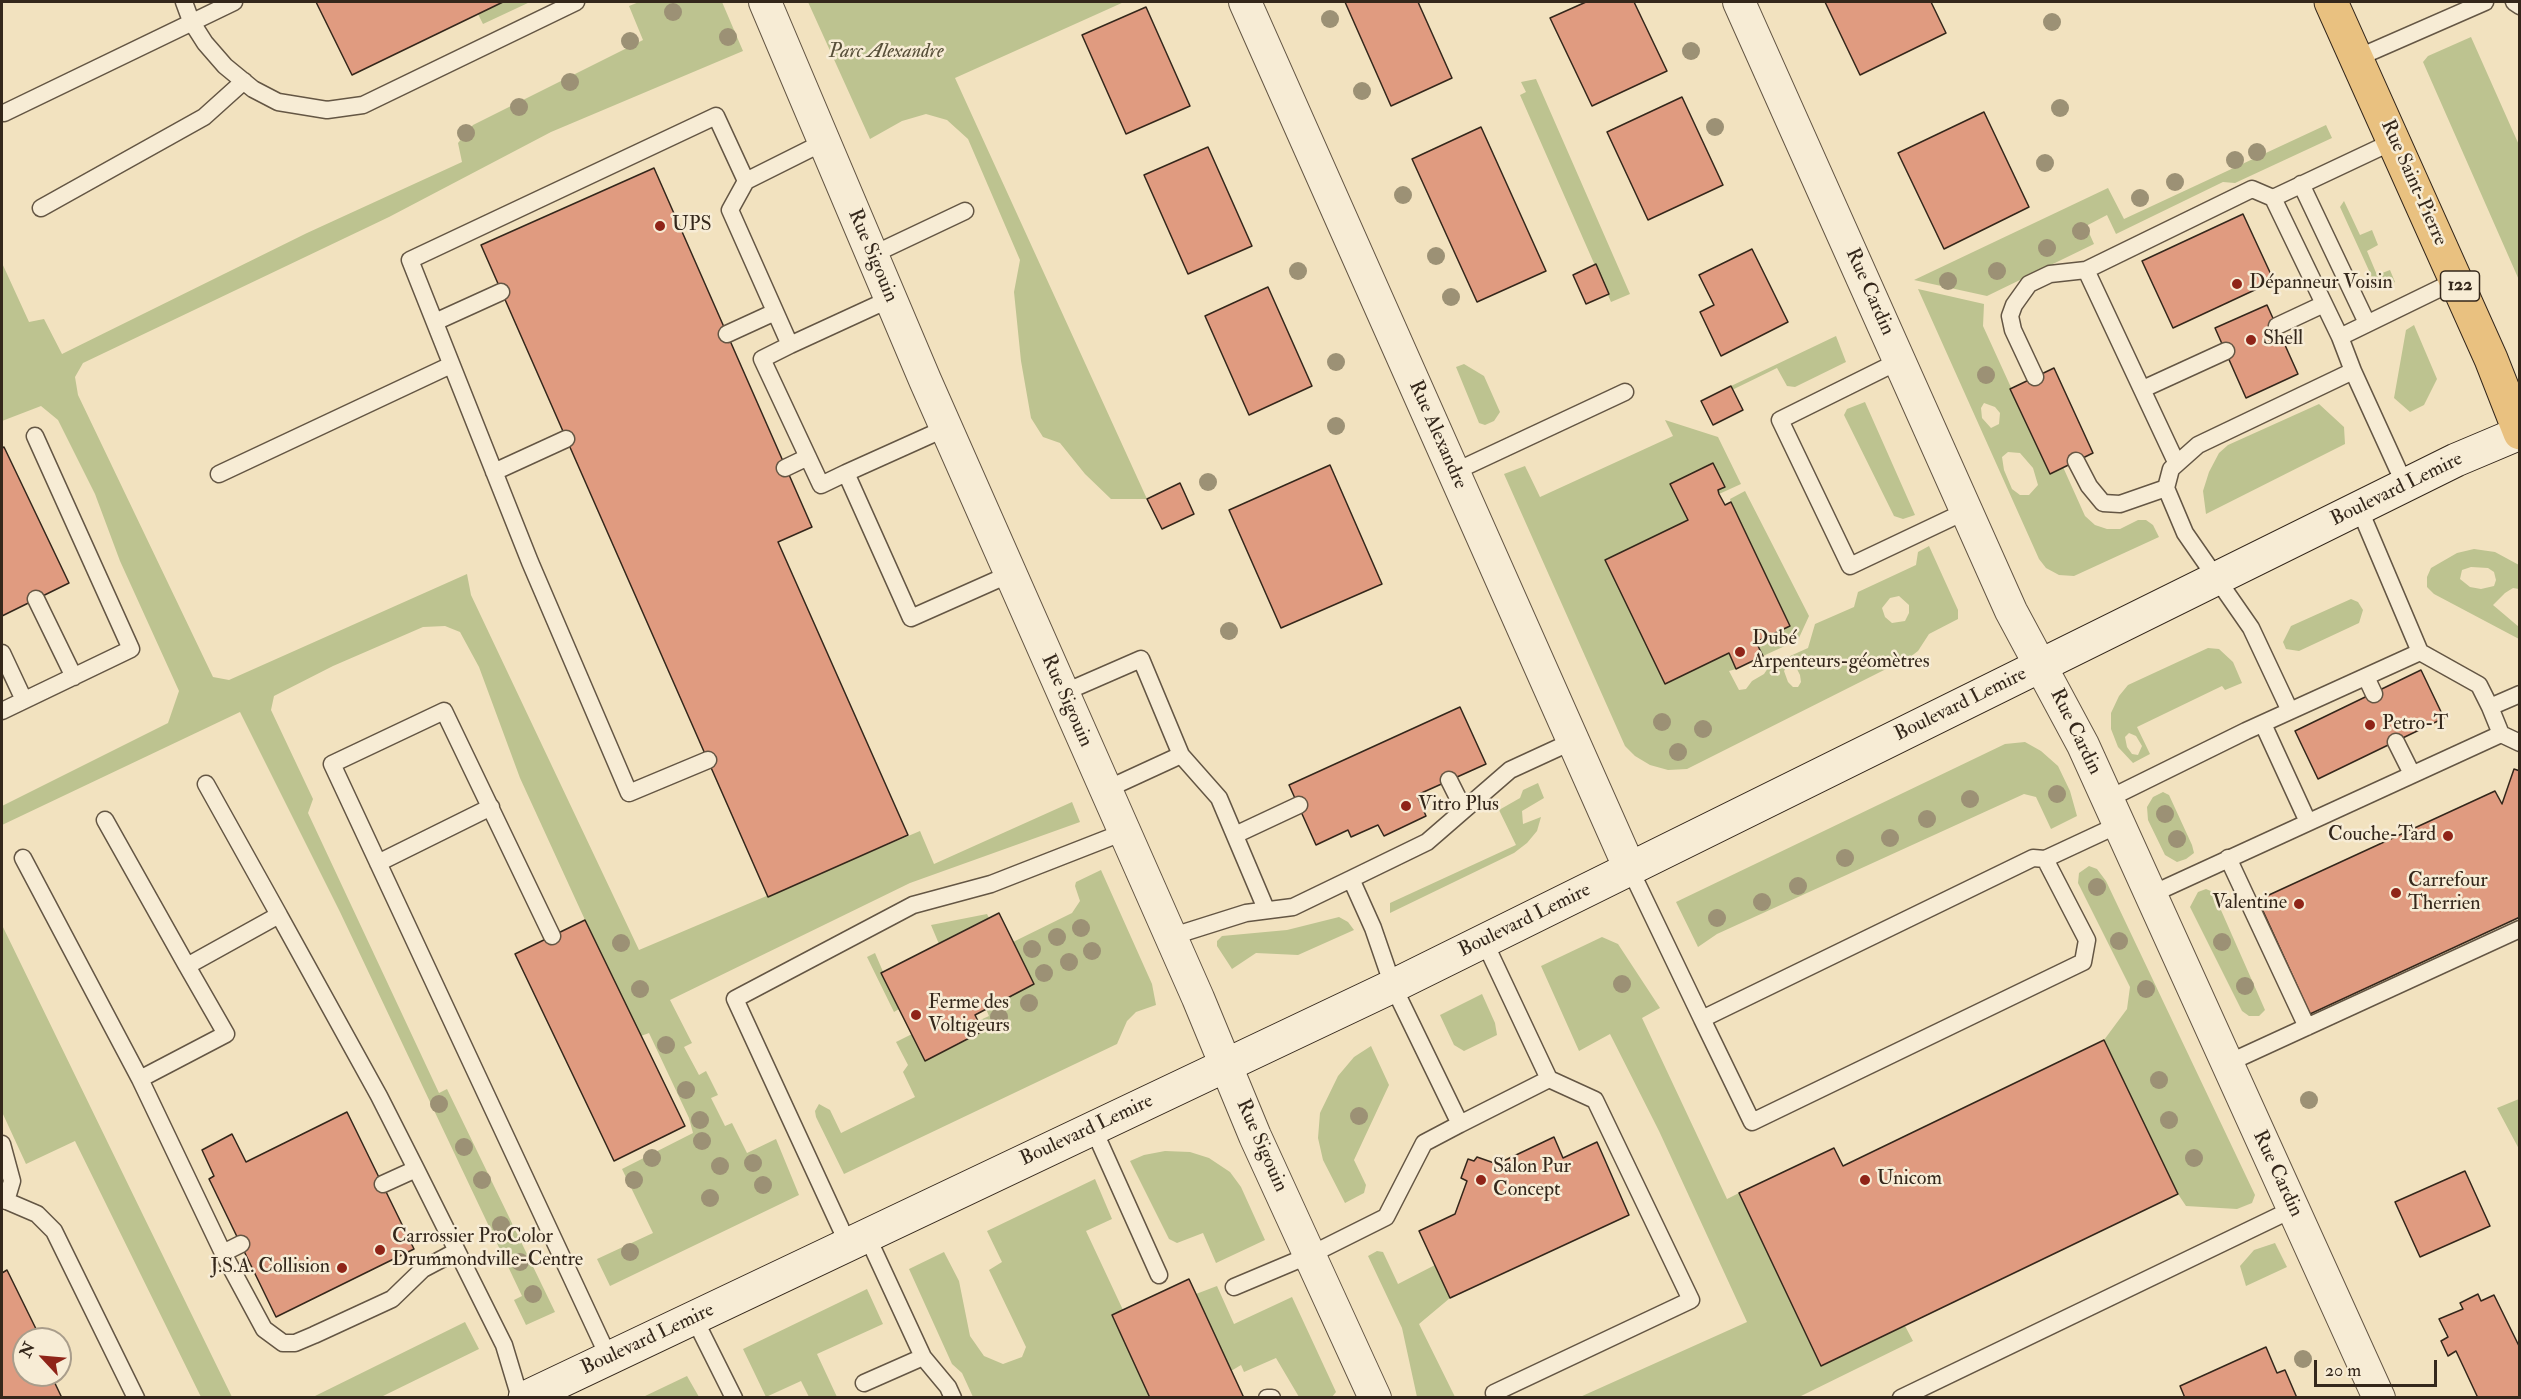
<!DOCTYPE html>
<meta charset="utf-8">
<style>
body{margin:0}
#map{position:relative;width:2521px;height:1399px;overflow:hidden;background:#f2e2bf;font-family:"IM FELL Double Pica",serif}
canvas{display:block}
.frame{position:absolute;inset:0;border:3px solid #34271b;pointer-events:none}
.north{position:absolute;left:12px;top:1327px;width:60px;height:60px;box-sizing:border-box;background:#f7ecd5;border:2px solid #a99d8b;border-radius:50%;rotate:296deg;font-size:16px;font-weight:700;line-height:24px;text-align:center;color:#34271b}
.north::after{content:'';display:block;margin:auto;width:21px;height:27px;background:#8f2418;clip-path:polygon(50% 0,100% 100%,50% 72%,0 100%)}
.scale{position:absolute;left:2314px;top:1360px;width:123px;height:27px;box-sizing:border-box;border:3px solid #34271b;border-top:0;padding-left:8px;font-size:18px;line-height:21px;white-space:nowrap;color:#34271b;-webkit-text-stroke:4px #f7ecd5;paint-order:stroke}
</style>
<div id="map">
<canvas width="2521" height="1399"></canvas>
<div class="frame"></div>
<div class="north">N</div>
<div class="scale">20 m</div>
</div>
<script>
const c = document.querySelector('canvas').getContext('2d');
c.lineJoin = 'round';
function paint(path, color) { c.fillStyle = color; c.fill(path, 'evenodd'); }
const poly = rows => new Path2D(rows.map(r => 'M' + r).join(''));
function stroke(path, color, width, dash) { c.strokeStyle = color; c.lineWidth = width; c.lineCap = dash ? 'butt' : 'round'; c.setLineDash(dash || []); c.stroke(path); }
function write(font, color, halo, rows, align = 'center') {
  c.font = font + ' "IM FELL Double Pica",serif'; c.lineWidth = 5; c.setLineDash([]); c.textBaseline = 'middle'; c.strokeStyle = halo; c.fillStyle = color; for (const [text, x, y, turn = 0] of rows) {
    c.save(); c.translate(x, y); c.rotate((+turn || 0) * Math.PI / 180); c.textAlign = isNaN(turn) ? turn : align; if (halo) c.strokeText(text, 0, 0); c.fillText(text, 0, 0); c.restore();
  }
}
paint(poly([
 [503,2,530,2,483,24,478,14],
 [639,2,722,2,743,51,551,132,389,217,83,363,75,377,78,395,213,677,229,680,467,574,471,595,639,950,920,831,934,864,1072,802,1080,822,910,883,670,1000,692,1043,684,1047,699,1075,706,1071,718,1095,711,1098,725,1126,732,1123,747,1153,776,1139,799,1195,610,1286,597,1259,653,1233,622,1169,693,1133,689,1118,649,1033,641,1036,585,920,520,778,479,667,460,632,445,626,423,627,333,666,274,696,271,710,313,799,308,813,439,1093,447,1089,555,1312,526,1325,514,1300,522,1296,340,912,240,712,2,825,2,806,168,723,179,691,120,561,95,494,58,420,41,406,2,421,2,263,29,322,44,319,62,354,307,233,462,162,458,143,473,125,643,40,629,6],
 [808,2,1124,2,955,78,1147,499,1111,499,1085,474,1060,443,1043,437,1031,418,1021,361,1014,292,1020,260,968,139,947,120,926,114,902,121,870,139],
 [2471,37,2519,145,2519,280,2423,62,2428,56],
 [1536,79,1630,294,1611,302,1520,95,1526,92,1521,82],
 [2326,125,2332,138,2235,183,2223,182,2116,234,2107,215,2086,226,2094,244,1987,296,1914,280,2108,188,2124,219],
 [2344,201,2360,235,2372,230,2378,245,2367,251,2377,275,2390,270,2395,282,2380,288,2376,286,2340,207],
 [1918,289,1984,304,1983,326,2050,473,2063,467,2085,516,2095,525,2107,529,2120,529,2138,520,2146,520,2153,525,2159,537,2074,576,2059,575,2046,568,2039,559],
 [1984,403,1995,407,2000,413,1999,424,1991,428,1982,418,1981,408],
 [2008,452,2020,453,2033,468,2038,485,2029,495,2020,495,2012,489,2004,470,2002,457],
 [2414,325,2437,379,2424,405,2410,412,2394,398,2406,330],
 [1836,336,1846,362,1795,387,1787,386,1777,368,1732,390,1731,386],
 [1464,364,1484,376,1500,412,1494,421,1485,425,1479,423,1456,367],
 [1865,402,1915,515,1903,519,1894,516,1844,415,1847,409],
 [2319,404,2344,427,2345,444,2206,514,2203,491,2209,472,2219,453,2228,445],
 [1665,420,1718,437,1741,484,1719,494,1718,490,1725,487,1713,463,1670,484,1688,520,1605,560,1665,684,1729,653,1736,669,1729,671,1739,690,1746,689,1752,681,1764,674,1770,665,1808,648,1815,624,1854,607,1858,592,1916,565,1918,552,1929,546,1958,610,1958,619,1929,634,1918,651,1910,657,1687,769,1668,770,1650,765,1635,756,1625,746,1504,474,1525,466,1540,497,1673,436],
 [1899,596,1909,605,1909,613,1905,621,1892,623,1885,617,1882,608,1890,598],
 [1788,665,1795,665,1800,675,1801,682,1798,687,1793,687,1788,682,1784,671],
 [1745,491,1809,616,1798,640,1763,656,1756,642,1790,625,1731,502,1730,499],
 [2474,549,2495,552,2519,565,2519,589,2513,588,2505,593,2493,605,2519,627,2519,639,2434,594,2427,587,2427,577,2431,568,2457,553],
 [2471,567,2488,568,2494,572,2496,580,2494,586,2481,589,2470,587,2460,579,2462,570],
 [2351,599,2358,602,2363,610,2359,623,2299,651,2286,649,2283,642,2291,626],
 [2208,648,2219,649,2233,662,2242,683,2225,690,2222,686,2137,727,2150,754,2133,763,2118,747,2111,729,2111,713,2119,696,2128,685],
 [2129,733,2136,736,2142,746,2138,755,2132,754,2127,747,2125,737],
 [2025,742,2041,751,2058,766,2070,791,2077,816,2051,829,2036,797,2024,794,1717,934,1698,947,1676,902,2005,744],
 [1538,783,1544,798,1522,811,1523,824,1541,817,1537,831,1527,843,1514,853,1390,913,1390,903,1516,845,1499,810,1520,798,1523,790],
 [2163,792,2169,795,2192,845,2194,853,2186,859,2177,862,2165,855,2148,820,2147,807,2153,797],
 [2089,866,2097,869,2106,881,2255,1195,2252,1203,2237,1209,2186,1206,2178,1194,2104,1040,2127,1009,2130,987,2078,883,2079,873],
 [1101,870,1152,984,1156,1005,1136,1012,1127,1021,1117,1044,844,1174,816,1117,815,1111,819,1104,830,1110,841,1133,915,1097,903,1072,908,1065,896,1042,912,1034,925,1061,983,1032,978,1021,989,1016,986,1009,1034,984,1013,942,1072,913,1080,901,1075,886,1076,882],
 [2206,889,2213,892,2265,1010,2259,1016,2249,1016,2242,1011,2190,907,2198,892],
 [987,914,989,918,939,944,931,925],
 [1339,917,1348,922,1354,930,1298,955,1256,953,1232,969,1217,946,1217,941,1222,936,1287,930],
 [2,925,142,1213,232,1397,201,1397,75,1141,26,1164,2,1112],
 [1602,937,1618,944,1660,1008,1642,1018,1727,1199,1739,1193,1820,1365,1905,1326,1913,1341,1799,1397,1580,1397,1747,1322,1659,1131,1610,1034,1579,1051,1541,966],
 [875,953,899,1009,894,1012,867,957],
 [1482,994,1495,1023,1497,1035,1464,1051,1454,1045,1440,1015],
 [1371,1046,1389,1085,1354,1160,1366,1185,1364,1193,1345,1203,1323,1160,1318,1138,1320,1113,1338,1076,1354,1057],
 [2519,1099,2519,1149,2497,1108],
 [1165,1151,1190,1152,1209,1158,1230,1172,1241,1187,1265,1240,1216,1263,1203,1233,1177,1243,1169,1239,1130,1161,1144,1155],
 [1095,1179,1112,1219,1086,1231,1123,1310,1112,1315,1150,1397,973,1397,962,1373,952,1364,909,1269,944,1252,959,1281,970,1336,984,1356,1003,1364,1022,1357,1026,1347,989,1270,1002,1262,987,1231],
 [2275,1243,2287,1267,2246,1286,2240,1266,2254,1250],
 [1377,1251,1383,1252,1398,1284,1435,1265,1450,1298,1419,1324,1455,1397,1417,1397,1402,1328,1368,1256],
 [1217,1286,1234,1324,1292,1297,1336,1392,1332,1397,1299,1397,1276,1358,1244,1372,1241,1365,1231,1371,1196,1294],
 [867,1289,883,1324,817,1354,837,1397,809,1397,801,1381,766,1397,743,1349],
 [465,1322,479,1349,381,1397,313,1397],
 [687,1376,699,1397,643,1397]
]), '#bdc390');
const building = poly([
 [316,2,503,2,352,75,316,2],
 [1345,2,1418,2,1452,78,1391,106,1345,2],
 [1586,2,1634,2,1667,71,1592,106,1550,18,1586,2],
 [1825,2,1931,2,1946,33,1860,75,1825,2],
 [1146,7,1190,106,1126,134,1082,35,1146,7],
 [1682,97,1723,185,1648,220,1607,132,1682,97],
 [1984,112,2029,207,1944,249,1898,153,1984,112],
 [1481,127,1546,271,1477,302,1412,159,1481,127],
 [1208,147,1252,246,1188,274,1144,175,1208,147],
 [654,168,812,527,778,542,908,835,768,897,481,245,654,168],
 [2243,214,2274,281,2173,328,2142,261,2243,214],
 [1752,249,1788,322,1721,356,1700,312,1714,305,1699,275,1752,249],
 [1596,264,1609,294,1586,304,1573,275,1596,264],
 [1268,287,1312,386,1249,415,1205,316,1268,287],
 [2267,305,2298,374,2246,398,2215,328,2267,305],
 [2054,368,2093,453,2050,474,2010,389,2054,368],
 [1731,386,1743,410,1713,425,1701,401,1731,386],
 [4,447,69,583,2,616,2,448,4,447],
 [1713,463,1725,487,1718,490,1719,494,1725,505,1731,502,1790,626,1756,642,1763,656,1736,669,1729,653,1665,684,1605,560,1688,520,1670,484,1713,463],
 [1330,465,1382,584,1281,628,1229,510,1330,465],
 [1180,483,1194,514,1162,529,1147,499,1180,483],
 [2421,670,2444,718,2318,779,2295,731,2421,670],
 [1460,707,1486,764,1417,795,1426,816,1384,836,1378,825,1351,837,1348,830,1316,845,1289,785,1460,707],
 [2514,769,2520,771,2520,917,2310,1014,2258,900,2495,791,2502,804,2514,769],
 [999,913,1034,984,975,1015,983,1031,925,1061,881,973,999,913],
 [585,920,685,1126,614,1161,515,954,585,920],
 [2104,1040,2178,1194,1821,1366,1739,1193,1834,1148,1843,1166,2104,1040],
 [347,1112,414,1249,276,1317,209,1179,214,1176,202,1150,232,1134,246,1162,347,1112],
 [1554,1137,1563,1158,1597,1142,1629,1215,1450,1298,1419,1231,1455,1214,1467,1181,1461,1178,1468,1159,1474,1161,1477,1157,1497,1164,1554,1137],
 [2465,1171,2490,1226,2420,1257,2395,1202,2465,1171],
 [7,1270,41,1339,24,1339,24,1375,51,1375,62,1398,2,1398,2,1273,7,1270],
 [1189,1279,1196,1294,1244,1398,1150,1398,1112,1315,1189,1279],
 [2478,1294,2481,1301,2494,1295,2520,1348,2520,1398,2478,1398,2456,1351,2448,1356,2441,1341,2448,1337,2439,1319,2463,1309,2460,1303,2478,1294],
 [2266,1347,2277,1373,2285,1370,2297,1398,2185,1398,2180,1386,2266,1347]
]);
paint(building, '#e09b80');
stroke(building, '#34271b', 1.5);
const lane = poly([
 [184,2,191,21,205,43,225,66,253,89,278,102,327,110,363,105,576,2],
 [2514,2,2520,6],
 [2357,58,2485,2],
 [4,113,234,2],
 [2394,141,2273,198,2340,337,2457,280],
 [824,142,746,181,730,210,790,345,890,299],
 [2301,184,2367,323],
 [41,208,204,117,244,81],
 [872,255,965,211],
 [435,322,501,292],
 [2277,326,2324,304],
 [727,334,775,312],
 [2340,337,2353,371],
 [790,345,762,359,821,485,846,473],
 [1899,361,1780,420,1850,566,1966,511],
 [2035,377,2013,330,2010,316,2014,305,2029,284,2050,274,2086,270],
 [2143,389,2226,351],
 [946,428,846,473,911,618,1010,574],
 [2076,461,2089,486,2103,503,2120,504,2166,488],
 [2176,462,2086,270,2252,189,2273,198],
 [785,468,808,457],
 [494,472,566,439],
 [1454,472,1625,392],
 [219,474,451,365],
 [2359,508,2420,652],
 [36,599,74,677],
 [2,653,24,700],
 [2366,677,2374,694],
 [1063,693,1141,659,1181,755,1219,798,1266,909],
 [2,711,131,649,35,436],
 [2290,711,2251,628,2185,533,2166,488,2171,469,2198,445,2353,371,2405,485],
 [2263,724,2308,822],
 [2501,734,2520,743],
 [2396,742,2412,774],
 [708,760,629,793,530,562,410,260,716,116,746,181],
 [1449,780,1464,810],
 [206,784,279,915],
 [1105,790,1181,755],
 [2106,800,2246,731,2420,652,2479,685,2490,707],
 [105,820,187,966],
 [1235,835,1299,805],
 [23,858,140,1079],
 [2228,858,2307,1027],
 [2045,859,2087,940,2083,962,1752,1122,1702,1019,2033,858,2045,859,2118,825],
 [378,863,491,807],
 [1630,869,1702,1019],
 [2150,895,2501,734,2490,707,2520,694],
 [552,936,444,711,332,764,609,1358],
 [1170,937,1246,913,1293,907,1351,879],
 [2226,1064,2520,929],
 [1460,1124,1549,1079,1484,941],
 [1093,1128,1159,1275],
 [2,1144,12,1181,6,1201],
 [383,1184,416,1169],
 [2,1199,37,1214,54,1231,136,1398],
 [848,1244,735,999,913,905,991,884,1124,832],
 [457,1251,423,1269,392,1299,314,1335,295,1343,283,1343,264,1329,223,1253,140,1079,226,1034,187,966,279,915,379,1096,416,1169,504,1345,520,1398],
 [223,1253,241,1244],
 [1234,1287,1310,1255,1386,1217,1424,1143,1460,1124,1393,986,1373,928,1351,879,1427,842,1510,770,1573,741],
 [694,1318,734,1398],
 [923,1357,948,1387,953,1398],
 [864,1383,923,1357,867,1236],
 [1494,1393,1691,1300,1595,1100,1549,1079],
 [1267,1398,1272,1398],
 [1901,1398,2293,1209]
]);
const street = poly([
 [765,2,925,380,1198,998,1255,1136,1375,1398],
 [1245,2,1630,869],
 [1739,2,2011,611,2083,745,2379,1398]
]);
const secondary = poly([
 [525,1398,1393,986,2456,460,2520,433]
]);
const primary = poly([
 [2331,2,2491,359,2520,433]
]);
stroke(lane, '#645644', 19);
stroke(street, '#645644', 34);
stroke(secondary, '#34271b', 35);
stroke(primary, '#34271b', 35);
stroke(lane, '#f7ecd5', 16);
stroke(street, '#f7ecd5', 32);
stroke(secondary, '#f7ecd5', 33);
stroke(primary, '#e9c180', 33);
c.fillStyle = '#9c9175';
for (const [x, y] of [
 [673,12],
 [1330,19],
 [2052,22],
 [728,37],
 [630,41],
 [1691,51],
 [570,82],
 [1362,91],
 [519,107],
 [2060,108],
 [1715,127],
 [466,133],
 [2257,152],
 [2235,160],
 [2045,163],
 [2175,182],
 [1403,195],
 [2140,198],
 [2081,231],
 [2047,248],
 [1436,256],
 [1298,271],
 [1997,271],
 [1948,281],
 [1451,297],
 [1336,362],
 [1986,375],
 [1336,426],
 [1208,482],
 [1229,631],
 [1662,722],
 [1703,729],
 [1678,752],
 [2057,794],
 [1970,799],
 [2165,814],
 [1927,819],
 [1890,838],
 [2177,839],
 [1845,858],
 [1798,886],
 [2097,887],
 [1762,902],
 [1717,918],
 [1081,928],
 [1057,937],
 [2119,941],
 [2222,942],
 [621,943],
 [1032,949],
 [1092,951],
 [1069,962],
 [1044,973],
 [1622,984],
 [2245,986],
 [640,989],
 [2146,989],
 [1029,1003],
 [999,1017],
 [666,1045],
 [2159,1080],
 [686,1090],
 [2309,1100],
 [439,1104],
 [1359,1116],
 [700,1120],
 [2169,1120],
 [702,1141],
 [464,1147],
 [652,1158],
 [2194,1158],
 [753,1163],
 [720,1166],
 [482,1180],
 [634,1180],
 [763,1185],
 [710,1198],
 [501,1225],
 [630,1252],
 [520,1262],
 [533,1294],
 [2303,1359]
]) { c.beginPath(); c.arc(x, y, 9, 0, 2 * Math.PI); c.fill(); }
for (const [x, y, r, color] of [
 [660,226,6,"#8f2418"],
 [2237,284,6,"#8f2418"],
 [2251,340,6,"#8f2418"],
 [1740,652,6,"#8f2418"],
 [2370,725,6,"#8f2418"],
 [1406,806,6,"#8f2418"],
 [2448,836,6,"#8f2418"],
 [2396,893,6,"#8f2418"],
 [2299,904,6,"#8f2418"],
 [916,1015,6,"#8f2418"],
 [1481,1180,6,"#8f2418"],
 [1865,1180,6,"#8f2418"],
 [380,1250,6,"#8f2418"],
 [342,1268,6,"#8f2418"]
]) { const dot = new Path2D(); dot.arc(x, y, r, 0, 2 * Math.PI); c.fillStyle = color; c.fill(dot); stroke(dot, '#f7ecd5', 2); }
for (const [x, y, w] of [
 [2460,286,39]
]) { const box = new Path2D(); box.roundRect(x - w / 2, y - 15, w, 30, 4.5); c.fillStyle = '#f7ecd5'; c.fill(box); stroke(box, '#34271b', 1.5); }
write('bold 18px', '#34271b', null, [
 ["122",2460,286]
]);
write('italic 20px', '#564e38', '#f7ecd5', [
 ["Parc Alexandre",886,53]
]);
write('20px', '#34271b', '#f7ecd5', [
 ["Rue Saint-Pierre",2413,183,66],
 ["Rue Sigouin",872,256,67],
 ["Rue Cardin",1869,292,66],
 ["Rue Alexandre",1437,435,66],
 ["Boulevard Lemire",2397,490,-26],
 ["Rue Sigouin",1066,701,66],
 ["Boulevard Lemire",1961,705,-26],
 ["Rue Cardin",2075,732,64],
 ["Boulevard Lemire",1525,921,-26],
 ["Boulevard Lemire",1087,1131,-25],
 ["Rue Sigouin",1261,1146,66],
 ["Rue Cardin",2277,1174,65],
 ["Boulevard Lemire",648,1340,-25]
]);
write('20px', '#34271b', '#f7ecd5', [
 ["UPS",672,226],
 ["Dépanneur Voisin",2249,284],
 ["Shell",2263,340],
 ["Dubé",1752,640],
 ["Arpenteurs-géomètres",1752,663],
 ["Petro-T",2382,725],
 ["Vitro Plus",1418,806],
 ["Couche-Tard",2436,836,"right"],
 ["Carrefour",2408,882],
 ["Therrien",2408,905],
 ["Valentine",2287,904,"right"],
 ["Ferme des",928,1004],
 ["Voltigeurs",928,1027],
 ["Salon Pur",1493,1168],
 ["Concept",1493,1191],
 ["Unicom",1877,1180],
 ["Carrossier ProColor",392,1238],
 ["Drummondville-Centre",392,1261],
 ["J.S.A. Collision",330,1268,"right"]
], 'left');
</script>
